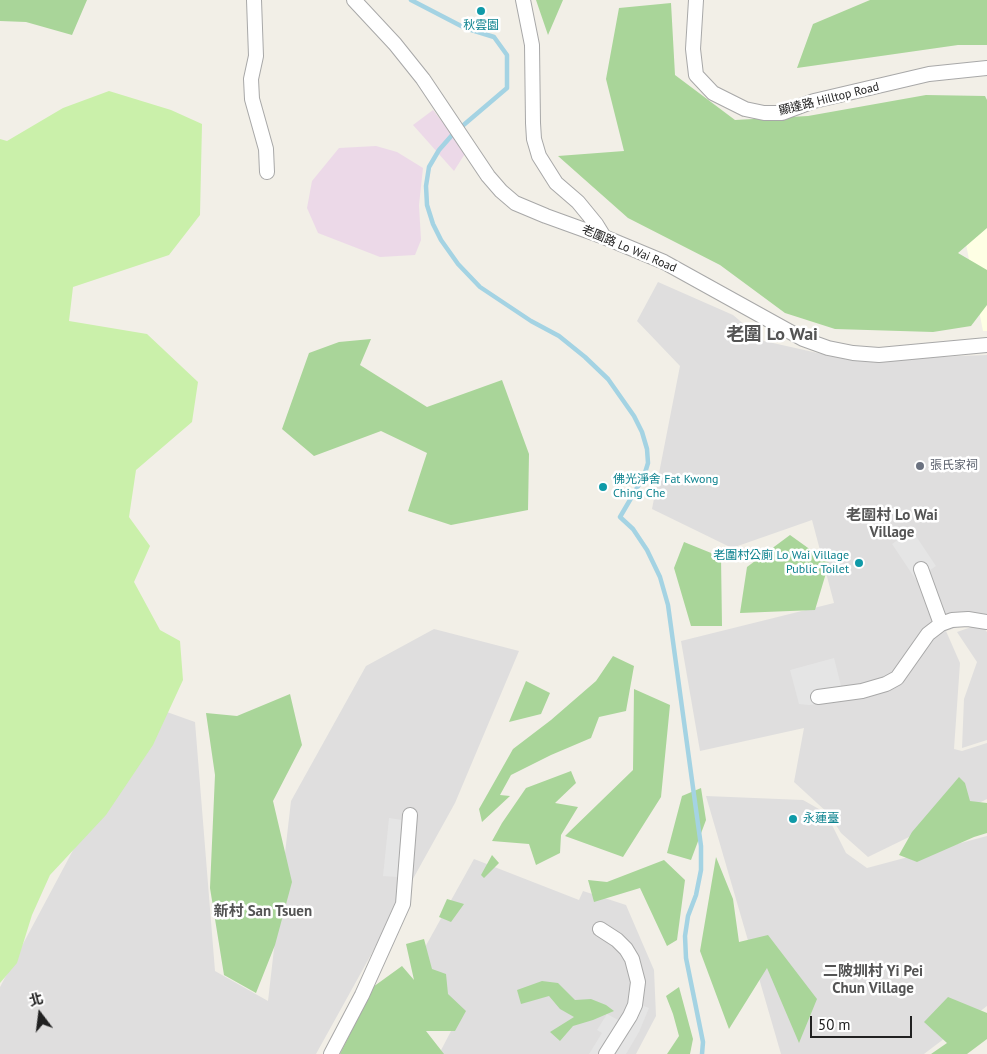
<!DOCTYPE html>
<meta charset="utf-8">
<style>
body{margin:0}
#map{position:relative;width:987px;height:1054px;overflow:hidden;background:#f2efe7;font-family:"PT Sans","Noto Sans TC",sans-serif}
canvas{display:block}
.north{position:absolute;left:15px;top:989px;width:50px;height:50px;-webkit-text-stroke:4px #fff;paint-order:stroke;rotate:345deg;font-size:14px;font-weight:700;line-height:20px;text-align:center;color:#212121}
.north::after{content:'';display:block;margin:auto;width:18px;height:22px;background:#212121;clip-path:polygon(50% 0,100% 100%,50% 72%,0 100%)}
.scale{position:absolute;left:810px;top:1016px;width:102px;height:22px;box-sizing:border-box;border:2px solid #212121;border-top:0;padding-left:6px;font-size:15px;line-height:18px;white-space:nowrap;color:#212121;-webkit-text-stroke:4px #fff;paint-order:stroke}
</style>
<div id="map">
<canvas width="987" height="1054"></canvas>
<div class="north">北</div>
<div class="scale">50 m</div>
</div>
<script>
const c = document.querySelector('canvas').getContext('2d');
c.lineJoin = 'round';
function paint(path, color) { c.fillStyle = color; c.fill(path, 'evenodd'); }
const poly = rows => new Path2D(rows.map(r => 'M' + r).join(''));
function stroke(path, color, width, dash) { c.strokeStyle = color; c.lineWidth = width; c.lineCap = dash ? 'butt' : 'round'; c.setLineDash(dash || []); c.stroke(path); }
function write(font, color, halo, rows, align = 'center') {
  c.font = font + ' "PT Sans","Noto Sans TC",sans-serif'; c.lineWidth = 5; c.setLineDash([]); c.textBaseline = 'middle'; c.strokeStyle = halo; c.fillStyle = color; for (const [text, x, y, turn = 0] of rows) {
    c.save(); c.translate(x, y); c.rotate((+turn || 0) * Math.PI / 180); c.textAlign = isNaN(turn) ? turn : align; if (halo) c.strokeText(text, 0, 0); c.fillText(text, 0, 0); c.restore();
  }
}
paint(poly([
 [658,282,733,315,764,341,849,360,987,355,987,617,946,631,960,663,954,749,962,751,987,743,987,799,868,857,841,833,829,814,794,782,804,728,700,751,681,641,834,603,812,520,732,548,652,509,680,366,637,321],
 [977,625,983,627,987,632,987,740,962,748,964,699,977,662,957,632],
 [434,629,519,651,455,803,316,1054,0,1054,0,987,150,706,195,722,215,971,268,1001,291,801,366,666],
 [706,796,803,800,826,813,846,853,867,868,987,836,987,1006,924,1054,781,1054],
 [474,859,579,900,583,891,626,905,654,970,656,1016,636,1054,439,1054,461,1012,419,958]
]), '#dfdede');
paint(poly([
 [433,110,466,152,454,171,413,125],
 [376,146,397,152,423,168,419,205,421,240,415,255,380,257,318,233,307,208,312,181,339,148]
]), '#ecd9e8');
paint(poly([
 [987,210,987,331,983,331,965,239]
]), '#feffe4');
paint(poly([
 [109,91,171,110,202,124,200,215,169,255,73,287,69,321,147,334,198,382,192,422,136,470,129,517,150,546,134,582,160,630,180,641,183,680,153,745,106,815,50,875,32,915,17,963,0,983,0,139,7,141,63,108]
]), '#caf0aa');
paint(poly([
 [0,0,87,0,72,35,26,22,0,21],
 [536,0,563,0,548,35],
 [870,0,987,0,987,45,958,45,797,68,813,24],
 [671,3,675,75,735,120,808,116,926,95,985,96,987,100,987,228,958,253,987,270,987,305,971,326,933,332,835,329,785,313,720,265,628,218,558,156,624,151,606,79,619,8],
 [371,339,360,365,427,407,502,380,529,454,528,510,451,525,408,511,427,453,381,431,314,456,282,429,309,353,339,342],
 [790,535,829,563,815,610,740,613,747,567],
 [684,542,721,557,722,626,691,626,674,568],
 [613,656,634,666,626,711,599,717,591,738,551,755,511,775,500,795,510,796,482,822,479,809,513,749,551,720,596,681],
 [526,681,550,693,541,714,509,722],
 [634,689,670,705,661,797,623,857,565,836,633,770],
 [290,694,302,745,273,801,292,882,275,945,256,993,224,975,210,888,215,775,206,713,237,716],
 [571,771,576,783,555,803,578,807,561,835,560,853,536,865,529,844,492,841,502,823,526,788],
 [959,777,965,783,970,801,987,803,987,833,974,837,917,862,899,855,912,832],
 [701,788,706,820,691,860,667,853,682,796],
 [492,855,499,863,484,878,481,875],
 [716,857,733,899,739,942,768,935,817,999,799,1043,767,968,729,1029,700,951],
 [664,860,685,880,677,940,667,946,640,888,594,902,588,880,607,882],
 [447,899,464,904,451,922,439,917],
 [424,939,432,969,446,974,448,994,466,1011,455,1031,426,1031,444,1054,340,1054,373,987,402,966,414,980,406,944],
 [542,981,558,983,575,1000,591,999,606,1005,614,1011,593,1020,573,1026,560,1041,550,1032,574,1017,560,1009,549,996,521,1004,517,990],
 [679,987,693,1039,690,1054,667,1054,679,1036,673,1014,666,996],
 [948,997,987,1013,987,1039,967,1054,931,1054,947,1043,924,1022]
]), '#a9d599');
paint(poly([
 [912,530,936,566,916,580,892,544],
 [834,658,841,686,833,689,837,702,809,705,799,704,790,670],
 [389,818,402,820,397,877,383,876],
 [628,1000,649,1008,639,1032,626,1054,589,1054,602,1033,597,1030,607,1014,620,1021,625,1011]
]), '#e5e5e5');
stroke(poly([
 [411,0,465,28,494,37,507,55,507,88,453,134,439,150,429,167,426,186,427,205,433,224,441,240,458,264,480,287,531,321,559,336,585,357,608,379,634,416,642,432,647,449,648,463,644,476,620,517,633,529,647,550,660,577,668,605,701,846,701,870,696,895,688,916,685,936,686,958,703,1042,702,1054]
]), '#a4d3e3', 4.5);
const street = poly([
 [254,0,256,56,251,79,252,99,266,149,267,172],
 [354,0,395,44,423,79,488,176,501,191,515,203,546,216,604,237,664,262,803,339,828,348,853,353,879,355,987,345],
 [523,0,532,45,533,123,534,139,539,156,556,183,578,202,596,224,604,237],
 [696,0,693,49,696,75,713,93,745,109,764,113,782,113,814,101,929,74,987,68],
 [921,569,941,624],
 [818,697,862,691,886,684,897,678,928,634,941,624,952,620,968,619,987,622],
 [600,929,617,940,626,949,632,959,638,982,635,1005,630,1016,606,1054],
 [331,1054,362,995,403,904,410,815]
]);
stroke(street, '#a8a8a8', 16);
stroke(street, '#fff', 14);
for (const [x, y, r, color] of [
 [481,11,5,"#0f9aa8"],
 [920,466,5,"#6b7280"],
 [603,487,5,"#0f9aa8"],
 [859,563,5,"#0f9aa8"],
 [793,819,5,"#0f9aa8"]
]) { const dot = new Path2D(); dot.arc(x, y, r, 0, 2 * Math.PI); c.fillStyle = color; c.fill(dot); stroke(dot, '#fff', 2); }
write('12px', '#0d838f', '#fff', [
 ["秋雲園",481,26,"center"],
 ["佛光淨舍 Fat Kwong",613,480],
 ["Ching Che",613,494],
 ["老圍村公廁 Lo Wai Village",849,556,"right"],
 ["Public Toilet",849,570,"right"],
 ["永蓮臺",803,819]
], 'left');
write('12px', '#212121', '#fff', [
 ["顯達路 Hilltop Road",829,99,-14],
 ["老圍路 Lo Wai Road",629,249,23]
]);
write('12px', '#5b616d', '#fff', [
 ["張氏家祠",930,466]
], 'left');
write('bold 15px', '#545454', '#fff', [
 ["老圍村 Lo Wai",892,516],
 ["Village",892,533],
 ["新村 San Tsuen",263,912],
 ["二陂圳村 Yi Pei",873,972],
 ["Chun Village",873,989]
]);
write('bold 18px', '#545454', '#fff', [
 ["老圍 Lo Wai",772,335]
]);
</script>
